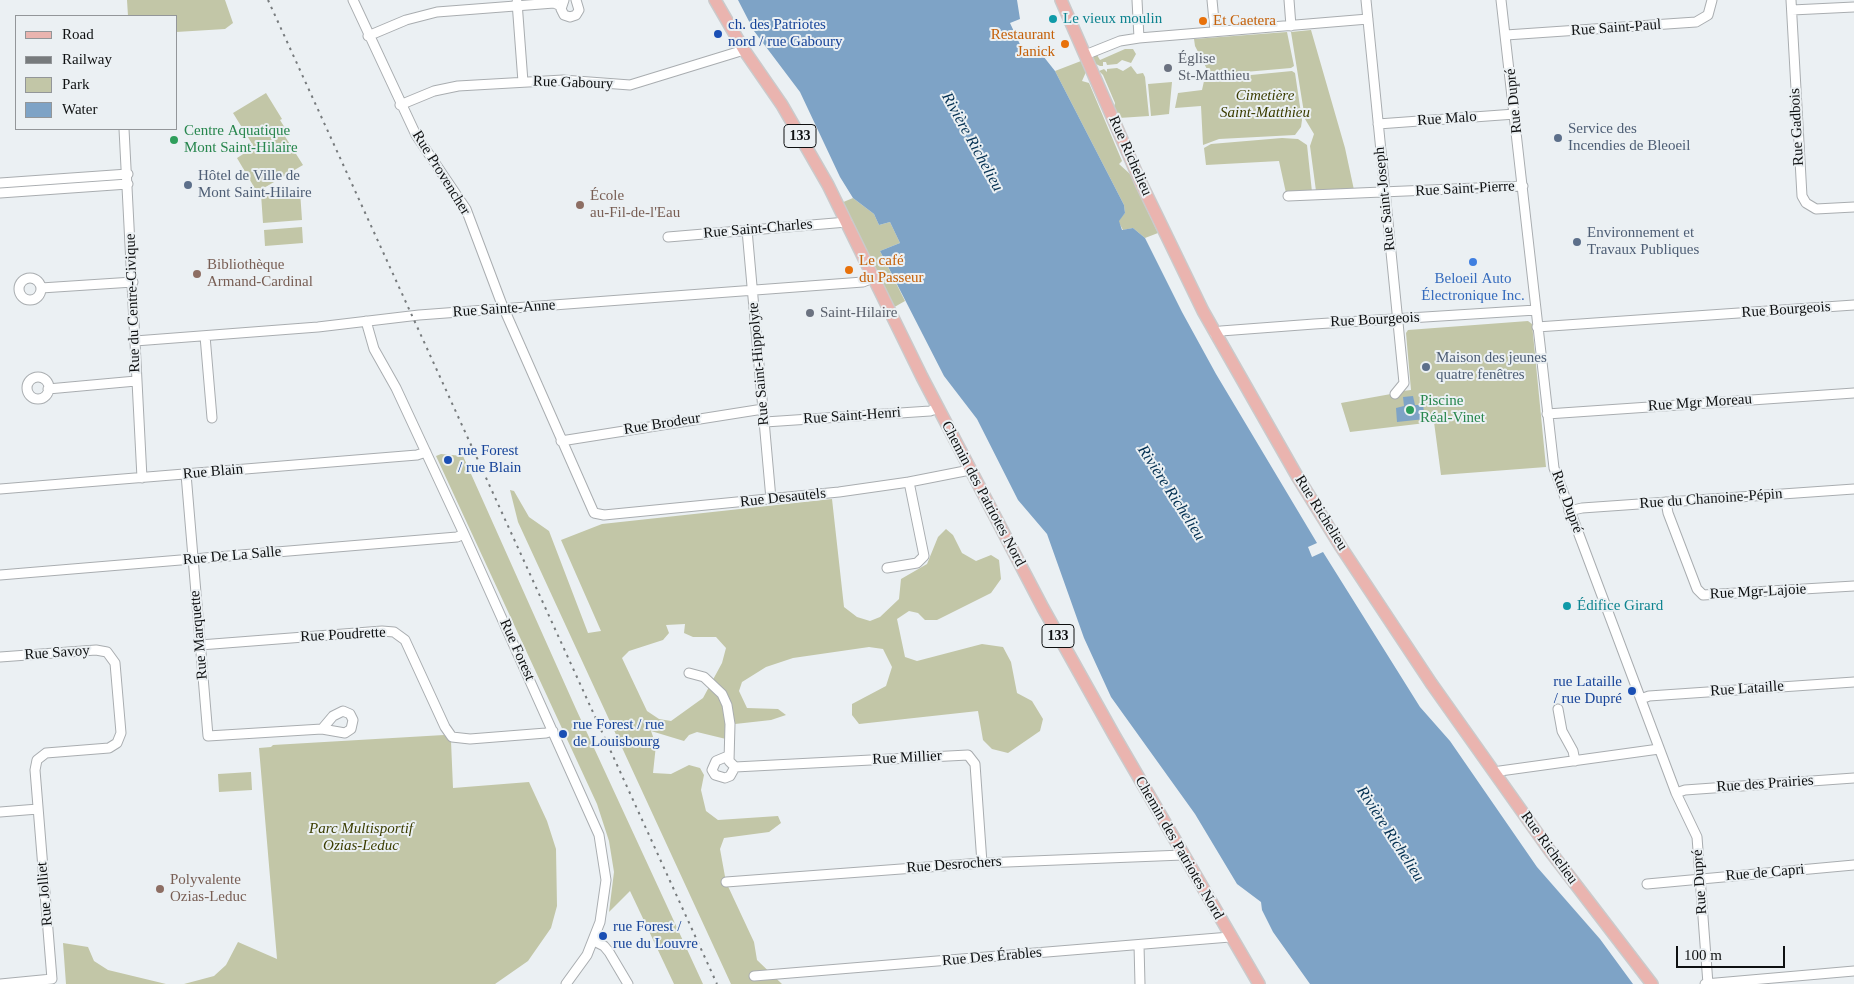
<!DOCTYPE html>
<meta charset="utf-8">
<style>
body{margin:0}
#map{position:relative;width:1854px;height:984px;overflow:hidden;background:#ebf0f3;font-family:"Times New Roman",serif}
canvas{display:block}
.legend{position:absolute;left:15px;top:15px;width:162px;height:115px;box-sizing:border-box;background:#ebf0f3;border:1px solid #939699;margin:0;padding:6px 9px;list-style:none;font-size:15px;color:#0e1011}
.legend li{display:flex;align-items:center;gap:10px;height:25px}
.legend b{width:25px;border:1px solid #939699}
.scale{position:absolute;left:1676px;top:946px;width:109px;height:22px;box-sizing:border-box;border:2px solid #0e1011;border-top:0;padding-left:6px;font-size:15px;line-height:18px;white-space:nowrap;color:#0e1011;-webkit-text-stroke:4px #ebf0f3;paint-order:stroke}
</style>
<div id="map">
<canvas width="1854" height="984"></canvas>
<ul class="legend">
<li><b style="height:6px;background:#eab4af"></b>Road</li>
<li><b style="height:6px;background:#777b7d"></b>Railway</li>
<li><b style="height:14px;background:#c2c6a7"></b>Park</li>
<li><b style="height:14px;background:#7ea3c6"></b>Water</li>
</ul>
<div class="scale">100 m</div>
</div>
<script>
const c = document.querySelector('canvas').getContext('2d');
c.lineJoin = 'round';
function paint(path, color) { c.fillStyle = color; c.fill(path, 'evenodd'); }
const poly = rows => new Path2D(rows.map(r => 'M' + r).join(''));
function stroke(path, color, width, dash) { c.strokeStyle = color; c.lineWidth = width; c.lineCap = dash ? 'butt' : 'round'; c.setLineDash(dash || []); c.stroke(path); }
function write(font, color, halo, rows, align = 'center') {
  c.font = font + ' "Times New Roman",serif'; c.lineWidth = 4; c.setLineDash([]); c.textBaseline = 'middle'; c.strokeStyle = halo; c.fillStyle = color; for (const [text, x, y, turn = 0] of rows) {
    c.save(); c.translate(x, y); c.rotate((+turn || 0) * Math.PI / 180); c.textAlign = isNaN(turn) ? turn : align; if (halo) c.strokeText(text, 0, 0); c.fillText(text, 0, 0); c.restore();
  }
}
paint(poly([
 [127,0,225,0,233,23,225,29,176,32,176,16,128,16],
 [1311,30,1345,148,1354,190,1316,191,1310,146,1314,134,1305,119,1291,32],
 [1287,32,1294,66,1291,68,1210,75,1195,46,1194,39],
 [1125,49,1133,49,1136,54,1131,63,1122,60,1117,64,1107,65,1106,62,1103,62,1103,66,1100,66,1096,64,1092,57,1097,55,1100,60],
 [1081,61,1086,72,1082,81,1089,83,1122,161,1119,164,1130,174,1158,233,1145,238,1133,228,1123,230,1118,221,1125,213,1124,205,1055,71],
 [1131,66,1137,74,1143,73,1145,77,1149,116,1119,118,1114,107,1115,103,1103,75,1099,71,1104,69,1107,72,1107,69,1117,68,1123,71],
 [1292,71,1295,73,1302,120,1301,127,1295,135,1219,139,1203,145,1201,106,1175,108,1178,93,1202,90,1204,81,1210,79],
 [1172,82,1169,114,1151,116,1148,84],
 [266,93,282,119,280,120,285,128,281,130,303,165,257,192,237,158,254,147,233,113],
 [1282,138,1298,139,1307,145,1312,192,1286,193,1279,161,1206,165,1204,148,1211,144],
 [300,191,302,220,263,223,261,194],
 [853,198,874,214,879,225,890,222,900,243,880,251,905,301,891,309,841,203],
 [302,227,303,243,265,246,264,230],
 [1528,321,1532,324,1546,467,1441,475,1434,422,1350,432,1341,403,1391,394,1392,398,1403,391,1411,390,1406,333,1408,330],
 [441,454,463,456,576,709,703,984,674,984,630,891,609,912,614,872,609,841,597,804,436,456],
 [510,490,514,491,529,517,549,531,588,633,601,631,561,540,602,524,832,499,844,607,857,617,870,621,880,617,899,599,901,579,927,564,938,537,946,529,953,535,962,553,976,561,991,555,999,560,1001,579,991,593,937,620,925,620,918,613,909,611,897,619,905,657,917,661,982,644,1003,647,1011,662,1017,693,1032,701,1043,719,1040,731,1008,753,992,749,983,740,978,711,859,724,852,715,852,704,886,686,892,667,883,649,869,647,793,658,766,667,742,682,739,691,747,708,778,709,786,715,771,720,726,725,726,739,697,732,689,735,684,741,651,731,656,745,653,773,671,774,689,765,700,768,704,775,701,790,706,811,718,820,778,816,781,823,769,832,724,838,720,849,726,882,754,942,757,960,782,984,731,984,518,522],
 [685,624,684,633,693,637,716,637,726,648,722,663,703,698,671,721,659,719,647,711,622,658,629,651,663,640,669,633,666,625],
 [444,735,451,741,453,788,529,782,547,821,556,849,557,906,551,928,528,961,495,984,184,984,214,976,226,965,238,942,277,959,259,748,271,747,273,745],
 [251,772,252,790,219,792,218,774],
 [63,943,88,947,94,961,108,970,166,984,66,984]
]), '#c2c6a7');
paint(poly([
 [738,0,1017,0,1020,19,1010,23,1024,53,1036,47,1055,71,1124,205,1125,213,1119,221,1122,230,1133,228,1145,238,1182,312,1216,374,1317,543,1308,547,1312,557,1323,552,1420,707,1450,741,1537,867,1600,939,1633,984,1310,984,1273,932,1262,910,1261,902,1237,884,1195,814,1111,697,1084,638,1047,534,1018,500,977,419,944,376,880,251,900,243,890,222,879,225,874,214,853,198,840,177,800,92,754,31],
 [1413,396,1415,405,1423,405,1425,419,1397,422,1396,408,1404,406,1403,397]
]), '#7ea3c6');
const minor = poly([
 [353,0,416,135,466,209,501,302,594,513,604,515,839,492,909,482,970,470],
 [564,0,561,9,564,15,570,17,576,15,579,10,576,0],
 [1137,0,1139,38],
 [1212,0,1215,31],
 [1289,0,1291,26],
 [1366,0,1404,383,1395,394],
 [1501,0,1554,468,1676,793,1697,837,1708,984],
 [1791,0,1802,196,1806,203,1816,209,1854,207],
 [517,2,523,82],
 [1792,10,1854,7],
 [1506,35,1696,22,1708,15,1712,0],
 [368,36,406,20,437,12,554,3,561,6],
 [1085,55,1120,41,1139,38,1368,19],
 [400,105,434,91,458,86,563,80,630,85,744,50],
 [1378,124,1515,114],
 [124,129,142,478],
 [0,183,128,174],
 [0,193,128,184],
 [1288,196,1523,186],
 [747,230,771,499],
 [668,237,847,222],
 '19 289a11 11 0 1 1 22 0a11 11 0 1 1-22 0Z',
 [41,288,133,282],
 [366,321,374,349,396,388,464,534,599,835,606,880,600,922,587,955,566,984],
 [1537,327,1854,305],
 [1215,334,1221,331,1314,324,1536,310],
 [205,336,212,418],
 [135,341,318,327,419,315,863,282,873,278],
 '27 388a11 11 0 1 1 22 0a11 11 0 1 1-22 0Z',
 [48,389,136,381],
 [1547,414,1854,393],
 [765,422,930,411,938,408],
 [561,441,763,409],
 [186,474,208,736,322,729,345,733,351,729,353,720,350,714,343,711,333,716,322,729],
 [0,489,417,455,426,452],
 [1666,502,1668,513,1697,589,1703,595,1854,586],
 [1569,511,1582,508,1854,489],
 [887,568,917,563,924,556,909,482],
 [0,575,457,537,464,534],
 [200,645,382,631,394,632,405,640,445,727,452,737,470,739,546,733,553,731],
 [0,657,96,650,107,652,115,663,121,733,117,743,109,748,46,753,37,760,35,770,52,979,0,984],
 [689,673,704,677,722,694,727,705,730,724,729,761,735,767,968,755,975,764,982,863],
 [1641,699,1649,696,1854,682],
 [1558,709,1562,731,1573,751,1575,761],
 [728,756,716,761,712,770,715,775,725,778,730,776,735,767],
 [1496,774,1500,771,1659,749],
 [1676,793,1685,790,1854,778],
 [0,812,38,809],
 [726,882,982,863,1183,855],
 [1647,884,1854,865],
 [594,941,604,946,609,952,628,984],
 [1139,945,1140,984],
 [754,976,1230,937],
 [1705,984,1854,971]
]);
const major = poly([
 [715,0,744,50,782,105,828,185,922,377,1043,608,1114,735,1259,984],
 [1061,0,1141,183,1203,311,1297,476,1341,547,1431,683,1550,851,1652,984]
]);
stroke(minor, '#a9adb0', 11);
stroke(major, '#cacacb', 14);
stroke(minor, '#fff', 9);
stroke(major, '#eab4af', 11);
stroke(poly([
 [268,0,717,984]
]), '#777b7d', 2, [2.5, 5]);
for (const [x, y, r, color] of [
 [1053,19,5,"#0f9aa8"],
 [1203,21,5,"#e8710a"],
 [718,34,5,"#1a4fb4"],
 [1065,44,5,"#e8710a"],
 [1168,68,5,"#6b7280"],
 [1558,138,5,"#5c6f8a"],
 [174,140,5,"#2e9e5b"],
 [188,185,5,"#5c6f8a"],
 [580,205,5,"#8d6e63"],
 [1577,242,5,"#5c6f8a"],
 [1473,262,5,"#3f7fe0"],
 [849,270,5,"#e8710a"],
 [197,274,5,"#8d6e63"],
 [810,313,5,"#6b7280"],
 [1426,367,5,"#5c6f8a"],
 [1410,410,5,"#2e9e5b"],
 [448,460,5,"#1a4fb4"],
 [1567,606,5,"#0f9aa8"],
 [1632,691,5,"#1a4fb4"],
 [563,734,5,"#1a4fb4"],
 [160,889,5,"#8d6e63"],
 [603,936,5,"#1a4fb4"]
]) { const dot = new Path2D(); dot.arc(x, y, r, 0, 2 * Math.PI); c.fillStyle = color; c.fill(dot); stroke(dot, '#ebf0f3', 2); }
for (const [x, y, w] of [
 [800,136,32],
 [1058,636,32]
]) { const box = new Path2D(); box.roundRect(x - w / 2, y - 11.5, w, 23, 4); c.fillStyle = '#ebf0f3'; c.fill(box); stroke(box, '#0e1011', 1); }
write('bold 14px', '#0e1011', null, [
 ["133",800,136],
 ["133",1058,636]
]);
write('15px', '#0d838f', '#ebf0f3', [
 ["Le vieux moulin",1063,19],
 ["Édifice Girard",1577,606]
], 'left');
write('15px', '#c56008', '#ebf0f3', [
 ["Et Caetera",1213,21],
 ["Restaurant",1055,35,"right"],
 ["Janick",1055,52,"right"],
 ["Le café",859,261],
 ["du Passeur",859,278]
], 'left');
write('15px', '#164399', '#ebf0f3', [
 ["ch. des Patriotes",728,25],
 ["nord / rue Gaboury",728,42],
 ["rue Forest",458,451],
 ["/ rue Blain",458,468],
 ["rue Lataille",1622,682,"right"],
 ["/ rue Dupré",1622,699,"right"],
 ["rue Forest / rue",573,725],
 ["de Louisbourg",573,742],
 ["rue Forest /",613,927],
 ["rue du Louvre",613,944]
], 'left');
write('15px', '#0e1011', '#ebf0f3', [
 ["Rue Saint-Paul",1616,28,-4],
 ["Rue Gaboury",573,83,2],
 ["Rue Dupré",1514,101,-96],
 ["Rue Malo",1447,119,-4],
 ["Rue Gadbois",1797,127,-93],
 ["Rue Richelieu",1130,156,66],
 ["Rue Provencher",441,173,58],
 ["Rue Saint-Pierre",1465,189,-3],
 ["Rue Saint-Joseph",1385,199,-96],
 ["Rue Saint-Charles",758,229,-5],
 ["Rue du Centre-Civique",133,303,-92],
 ["Rue Sainte-Anne",504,309,-4],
 ["Rue Bourgeois",1786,310,-4],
 ["Rue Bourgeois",1375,320,-3],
 ["Rue Saint-Hippolyte",759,364,-95],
 ["Rue Mgr Moreau",1700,403,-4],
 ["Rue Saint-Henri",852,416,-4],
 ["Rue Brodeur",662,424,-9],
 ["Rue Blain",213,472,-5],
 ["Chemin des Patriotes Nord",983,494,62],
 ["Rue Desautels",783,498,-6],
 ["Rue du Chanoine-Pépin",1711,499,-4],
 ["Rue Dupré",1567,502,70],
 ["Rue Richelieu",1321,513,58],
 ["Rue De La Salle",232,556,-5],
 ["Rue Mgr-Lajoie",1758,592,-3],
 ["Rue Marquette",199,635,-95],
 ["Rue Poudrette",343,635,-3],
 ["Rue Forest",517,650,66],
 ["Rue Savoy",57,653,-4],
 ["Rue Lataille",1747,689,-4],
 ["Rue Millier",907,758,-3],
 ["Rue des Prairies",1765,784,-4],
 ["Chemin des Patriotes Nord",1179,848,60],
 ["Rue Richelieu",1549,848,54],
 ["Rue Desrochers",954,865,-4],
 ["Rue de Capri",1765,873,-5],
 ["Rue Dupré",1700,882,-94],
 ["Rue Jolliet",45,894,-95],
 ["Rue Des Érables",992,957,-5]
]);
write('15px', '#5b616d', '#ebf0f3', [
 ["Église",1178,59],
 ["St-Matthieu",1178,76],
 ["Saint-Hilaire",820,313]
], 'left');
write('italic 15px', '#3b3d00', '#ebf0f3', [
 ["Cimetière",1265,96],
 ["Saint-Matthieu",1265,113],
 ["Parc Multisportif",361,829],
 ["Ozias-Leduc",361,846]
]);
write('15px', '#4e5e75', '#ebf0f3', [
 ["Service des",1568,129],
 ["Incendies de Bleoeil",1568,146],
 ["Hôtel de Ville de",198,176],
 ["Mont Saint-Hilaire",198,193],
 ["Environnement et",1587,233],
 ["Travaux Publiques",1587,250],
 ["Maison des jeunes",1436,358],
 ["quatre fenêtres",1436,375]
], 'left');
write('15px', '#27864d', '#ebf0f3', [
 ["Centre Aquatique",184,131],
 ["Mont Saint-Hilaire",184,148],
 ["Piscine",1420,401],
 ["Réal-Vinet",1420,418]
], 'left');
write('15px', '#785e54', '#ebf0f3', [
 ["École",590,196],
 ["au-Fil-de-l'Eau",590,213],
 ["Bibliothèque",207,265],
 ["Armand-Cardinal",207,282],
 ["Polyvalente",170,880],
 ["Ozias-Leduc",170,897]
], 'left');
write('15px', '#366cbe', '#ebf0f3', [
 ["Beloeil Auto",1473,279],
 ["Électronique Inc.",1473,296]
]);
write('italic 16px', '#022f51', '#ebf0f3', [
 ["Rivière Richelieu",972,142,61],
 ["Rivière Richelieu",1171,493,57],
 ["Rivière Richelieu",1390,834,57]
]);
</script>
